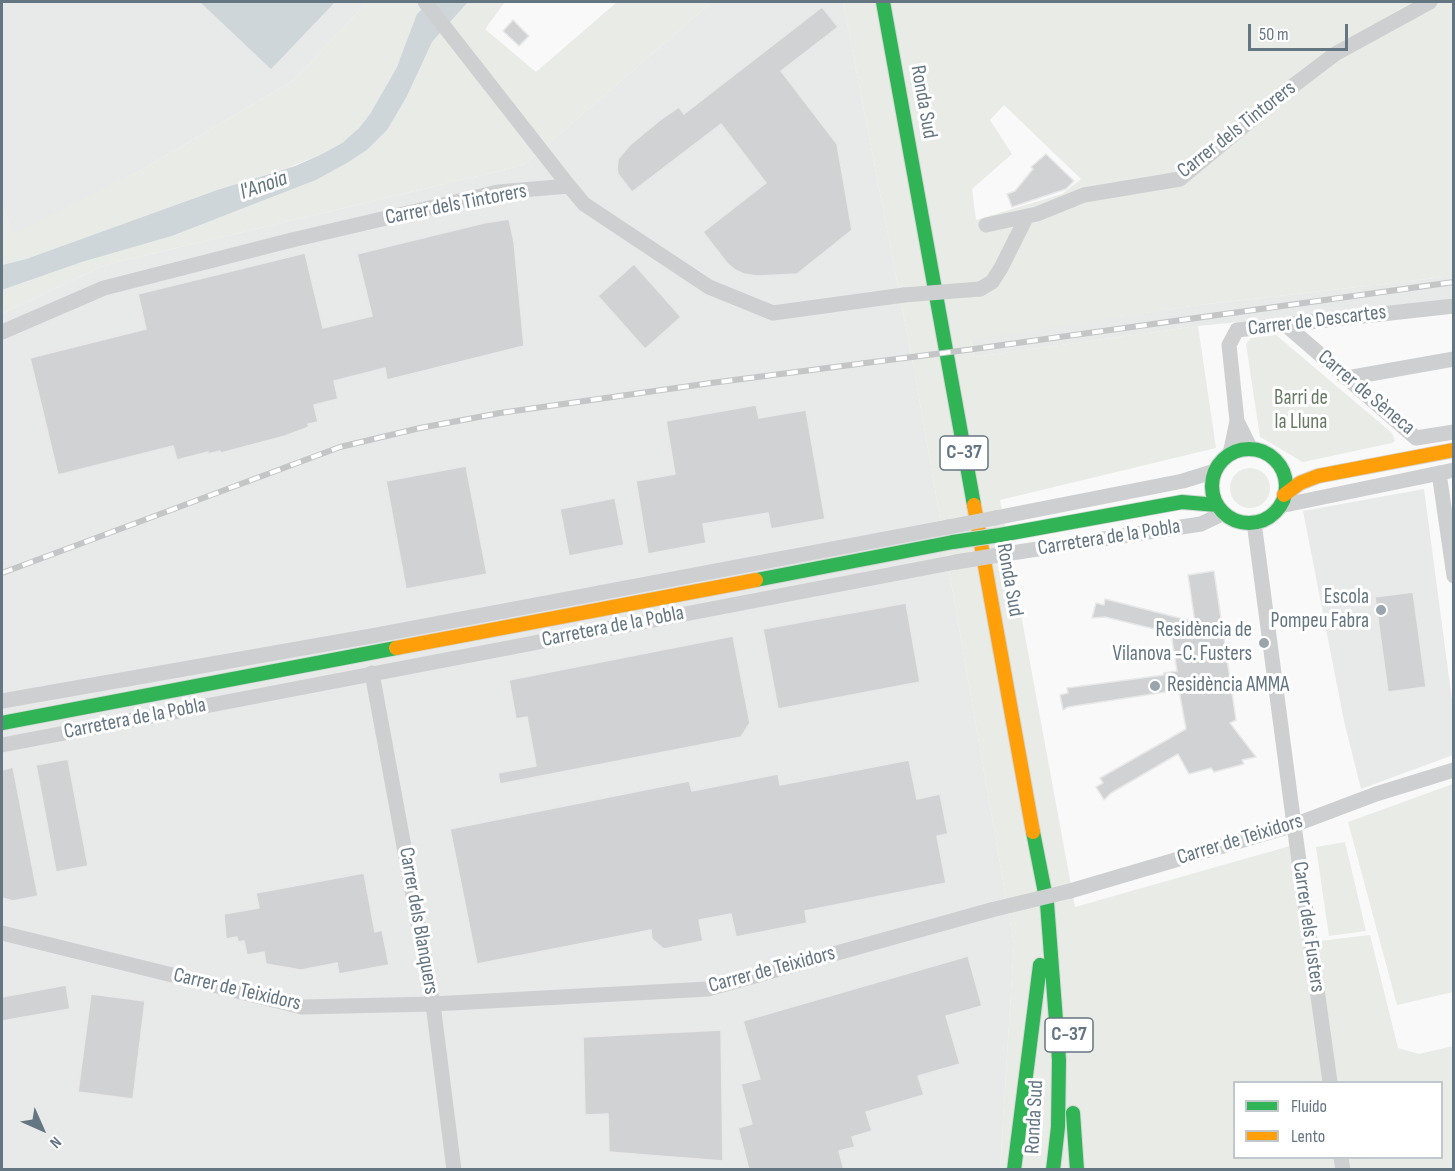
<!DOCTYPE html>
<meta charset="utf-8">
<style>
body{margin:0}
#map{position:relative;width:1455px;height:1171px;overflow:hidden;background:#f9f9f9;font-family:"Sofia Sans Condensed",sans-serif}
canvas{display:block}
.frame{position:absolute;inset:0;border:3px solid #657683;pointer-events:none}
.legend{position:absolute;left:1233px;top:1081px;width:210px;height:78px;box-sizing:border-box;background:#fff;border:2px solid #c1c8cd;margin:0;padding:8px 10px;list-style:none;font-size:18px;color:#657683}
.legend li{display:flex;align-items:center;gap:12px;height:30px}
.legend b{width:30px;border:2px solid #c1c8cd}
.north{position:absolute;left:12px;top:1099px;width:60px;height:60px;-webkit-text-stroke:4px #fff;paint-order:stroke;rotate:135deg;font-size:16px;font-weight:700;line-height:24px;text-align:center;color:#657683}
.north::after{content:'';display:block;margin:auto;width:21px;height:27px;background:#657683;clip-path:polygon(50% 0,100% 100%,50% 72%,0 100%)}
.scale{position:absolute;left:1248px;top:24px;width:100px;height:27px;box-sizing:border-box;border:3px solid #657683;border-top:0;padding-left:8px;font-size:18px;line-height:21px;white-space:nowrap;color:#657683;-webkit-text-stroke:4px #fff;paint-order:stroke}
</style>
<div id="map">
<canvas width="1455" height="1171"></canvas>
<div class="frame"></div>
<ul class="legend">
<li><b style="height:8px;background:#30b455"></b>Fluido</li>
<li><b style="height:8px;background:#ff9f0a"></b>Lento</li>
</ul>
<div class="north">N</div>
<div class="scale">50 m</div>
</div>
<script>
const c = document.querySelector('canvas').getContext('2d');
c.lineJoin = 'round';
function paint(path, color) { c.fillStyle = color; c.fill(path, 'evenodd'); }
const poly = rows => new Path2D(rows.map(r => 'M' + r).join(''));
function stroke(path, color, width, dash) { c.strokeStyle = color; c.lineWidth = width; c.lineCap = dash ? 'butt' : 'round'; c.setLineDash(dash || []); c.stroke(path); }
function write(font, color, halo, rows, align = 'center') {
  c.font = font + ' "Sofia Sans Condensed",sans-serif'; c.lineWidth = 6; c.setLineDash([]); c.textBaseline = 'middle'; c.strokeStyle = halo; c.fillStyle = color; for (const [text, x, y, turn = 0] of rows) {
    c.save(); c.translate(x, y); c.rotate((+turn || 0) * Math.PI / 180); c.textAlign = isNaN(turn) ? turn : align; if (halo) c.strokeText(text, 0, 0); c.fillText(text, 0, 0); c.restore();
  }
}
paint(poly([
 [2,2,367,2,294,80,143,169,13,235,2,204],
 [712,2,843,2,914,369,1014,944,1000,1169,2,1170,2,314,105,265,524,165],
 [1453,276,1453,301,1198,326,974,357,971,339,1191,306],
 [1424,489,1453,708,1453,755,1361,789,1344,721,1303,511]
]), '#e8e9e9');
paint(poly([
 [367,2,429,2,397,67,370,114,359,128,342,143,320,155,287,168,217,190,26,259,2,265,2,204,13,234,143,169,294,80],
 [468,2,505,2,485,29,536,72,617,2,712,2,524,165,105,265,2,314,2,290,82,262,172,236,316,180,347,163,367,150,407,96,432,42],
 [843,2,1453,2,1453,276,1191,306,971,340,974,357,1198,326,1216,448,1000,500,1075,907,1290,846,1303,943,1370,935,1398,1048,1419,1054,1453,1046,1453,1169,1000,1169,1014,944,914,369],
 [1004,105,1081,179,1062,194,976,220,972,189,1012,154,990,120],
 [1234,1082,1442,1082,1442,1158,1234,1158],
 [1276,335,1392,433,1395,441,1392,443,1303,462,1260,437,1246,344,1251,338],
 '1230 488a20 20 0 1 1 40 0a20 20 0 1 1-40 0Z',
 [1453,784,1453,992,1397,1005,1348,822],
 [1345,842,1366,931,1329,936,1316,847]
]), '#e8ebe6');
paint(poly([
 [200,2,335,2,271,69],
 [429,2,468,2,432,42,407,96,387,130,367,150,347,163,316,180,172,236,82,262,2,290,2,265,26,259,217,190,295,166,320,155,342,143,359,128,370,114,397,67,417,14]
]), '#ced6d9');
const building = poly([
 [822,7,838,27,781,71,837,144,852,230,797,274,757,276,744,274,735,270,727,263,703,232,766,183,721,124,632,192,618,174,617,169,618,159,630,145,659,121,679,107,684,114,822,7],
 [513,20,529,36,519,46,503,31,513,20],
 [1046,154,1074,181,1066,189,1012,207,1007,194,1015,191,1033,169,1031,167,1046,154],
 [509,219,514,242,524,346,387,380,385,368,334,381,338,399,314,405,318,422,308,424,309,427,285,436,221,453,220,451,208,454,208,452,177,460,173,446,58,475,30,358,146,329,138,294,305,253,323,328,372,316,357,254,484,223,509,219],
 [634,264,681,317,645,349,598,296,634,264],
 [756,405,759,418,806,410,825,519,771,529,768,513,703,524,706,543,648,554,636,481,675,474,666,421,756,405],
 [466,466,487,574,406,589,386,481,466,466],
 [615,498,624,545,569,556,560,509,615,498],
 [1214,571,1236,720,1230,723,1256,757,1242,760,1244,764,1214,772,1211,768,1189,774,1178,754,1111,793,1104,800,1096,787,1103,783,1100,778,1186,729,1179,690,1068,707,1063,710,1060,695,1068,693,1067,688,1164,675,1164,673,1177,671,1171,633,1105,617,1092,618,1096,603,1104,605,1105,599,1195,622,1188,575,1214,571],
 [1413,592,1426,687,1388,692,1375,597,1413,592],
 [906,603,920,682,778,709,763,629,906,603],
 [733,636,750,723,741,737,500,784,498,773,536,766,527,717,516,719,509,680,733,636],
 [68,759,88,866,56,872,36,765,68,759],
 [909,760,917,799,940,794,948,834,937,836,946,883,805,911,807,923,736,937,731,914,699,920,703,941,664,949,652,939,651,930,477,964,450,829,689,781,692,791,778,774,780,785,909,760],
 [13,767,38,896,13,901,2,898,2,770,13,767],
 [364,873,375,932,382,930,389,965,339,974,337,963,301,970,266,964,264,952,247,955,244,941,238,942,237,937,226,939,224,914,259,908,256,893,364,873],
 [968,956,982,1006,946,1016,960,1064,918,1076,924,1095,866,1112,872,1131,852,1137,855,1147,839,1151,844,1170,749,1170,738,1128,752,1124,741,1084,760,1079,743,1021,968,956],
 [66,985,70,1009,2,1021,2,997,66,985],
 [91,994,145,1001,133,1099,78,1092,91,994],
 [721,1030,723,1161,609,1152,608,1114,585,1115,583,1037,721,1030]
]);
paint(building, '#d0d2d3');
stroke(building, '#e8e8e8', 1.5);
const fast = poly([
 [883,2,974,505],
 '1212 486a37 37 0 1 1 74 0a37 37 0 1 1-74 0Z',
 [1000,535,1182,502,1217,505],
 [756,580,953,542],
 [2,723,396,648],
 [1033,832,1047,903,1059,1060,1058,1127,1053,1170],
 [1073,1113,1077,1170],
 [1014,1170,1040,965]
]);
const slow = poly([
 [1284,495,1300,483,1318,476,1454,450],
 [974,505,1033,832],
 [396,648,756,580]
]);
stroke(fast, '#d5d6d7', 16);
stroke(slow, '#d5d6d7', 16);
stroke(poly([
 [425,2,569,186],
 [986,225,1037,214,1084,195,1180,179,1281,95,1335,54,1430,2],
 [980,289,992,282,1001,268,1027,216],
 [1286,325,1416,438,1454,432],
 [2,332,104,288,292,240,498,192,569,186,584,204,709,287,773,313,904,295],
 [1347,378,1454,359],
 [1237,421,1251,449],
 [1230,454,1237,421,1229,345,1237,330,1454,306],
 [1439,473,1454,576],
 [1280,506,1454,470],
 [995,518,1183,481,1215,471],
 [1254,522,1294,825,1330,1082],
 [1005,554,1201,524,1224,513],
 [372,673,433,1004,454,1170],
 [2,701,377,635,948,527],
 [2,745,956,562],
 [1070,891,1294,825,1376,794,1454,770],
 [2,933,302,1007,433,1004,708,989,991,910],
 [1341,1158,1343,1170]
]), '#cecfd0', 15);
stroke(fast, '#30b455', 14);
stroke(slow, '#ff9f0a', 14);
const rail = poly([
 [2,573,340,447,420,428,500,413,711,383,974,349,1454,282]
]);
stroke(rail, '#c3c5c6', 6);
stroke(rail, '#fff', 4, [11]);
const fastBridge = poly([
 [953,542,1000,535]
]);
stroke(fastBridge, '#d5d6d7', 16, []);
stroke(poly([
 [904,295,980,289],
 [948,527,995,518],
 [956,562,1005,554],
 [991,910,1070,891]
]), '#cecfd0', 15);
stroke(fastBridge, '#30b455', 14);
for (const [x, y, r, color] of [
 [1381,610,6,"#99a4ac"],
 [1264,643,6,"#99a4ac"],
 [1155,686,6,"#99a4ac"]
]) { const dot = new Path2D(); dot.arc(x, y, r, 0, 2 * Math.PI); c.fillStyle = color; c.fill(dot); stroke(dot, '#fff', 2); }
for (const [x, y, w] of [
 [964,453,48],
 [1069,1035,48]
]) { const box = new Path2D(); box.roundRect(x - w / 2, y - 17, w, 34, 4.5); c.fillStyle = '#fff'; c.fill(box); stroke(box, '#657683', 1.5); }
write('bold 20px', '#657683', null, [
 ["C-37",964,453],
 ["C-37",1069,1035]
]);
write('21px', '#657683', '#fff', [
 ["Ronda Sud",923,102,80],
 ["Carrer dels Tintorers",1237,130,-38],
 ["Carrer dels Tintorers",456,205,-11],
 ["Carrer de Descartes",1317,321,-7],
 ["Carrer de Sèneca",1366,393,40],
 ["Carretera de la Pobla",1109,538,-9],
 ["Ronda Sud",1009,580,80],
 ["Carretera de la Pobla",613,627,-11],
 ["Carretera de la Pobla",135,719,-11],
 ["Carrer de Teixidors",1240,840,-17],
 ["Carrer dels Blanquers",418,921,80],
 ["Carrer dels Fusters",1308,927,82],
 ["Carrer de Teixidors",772,970,-15],
 ["Carrer de Teixidors",237,990,13],
 ["Ronda Sud",1035,1117,-87]
]);
write('21px', '#687a64', '#fff', [
 ["Barri de",1301,399],
 ["la Lluna",1301,423]
]);
write('21px', '#657683', '#fff', [
 ["Escola",1369,598],
 ["Pompeu Fabra",1369,622],
 ["Residència de",1252,631],
 ["Vilanova -C. Fusters",1252,655],
 ["Residència AMMA",1167,686,"left"]
], 'right');
write('italic 22px', '#60757c', '#fff', [
 ["l'Anoia",264,186,-19]
]);
</script>
